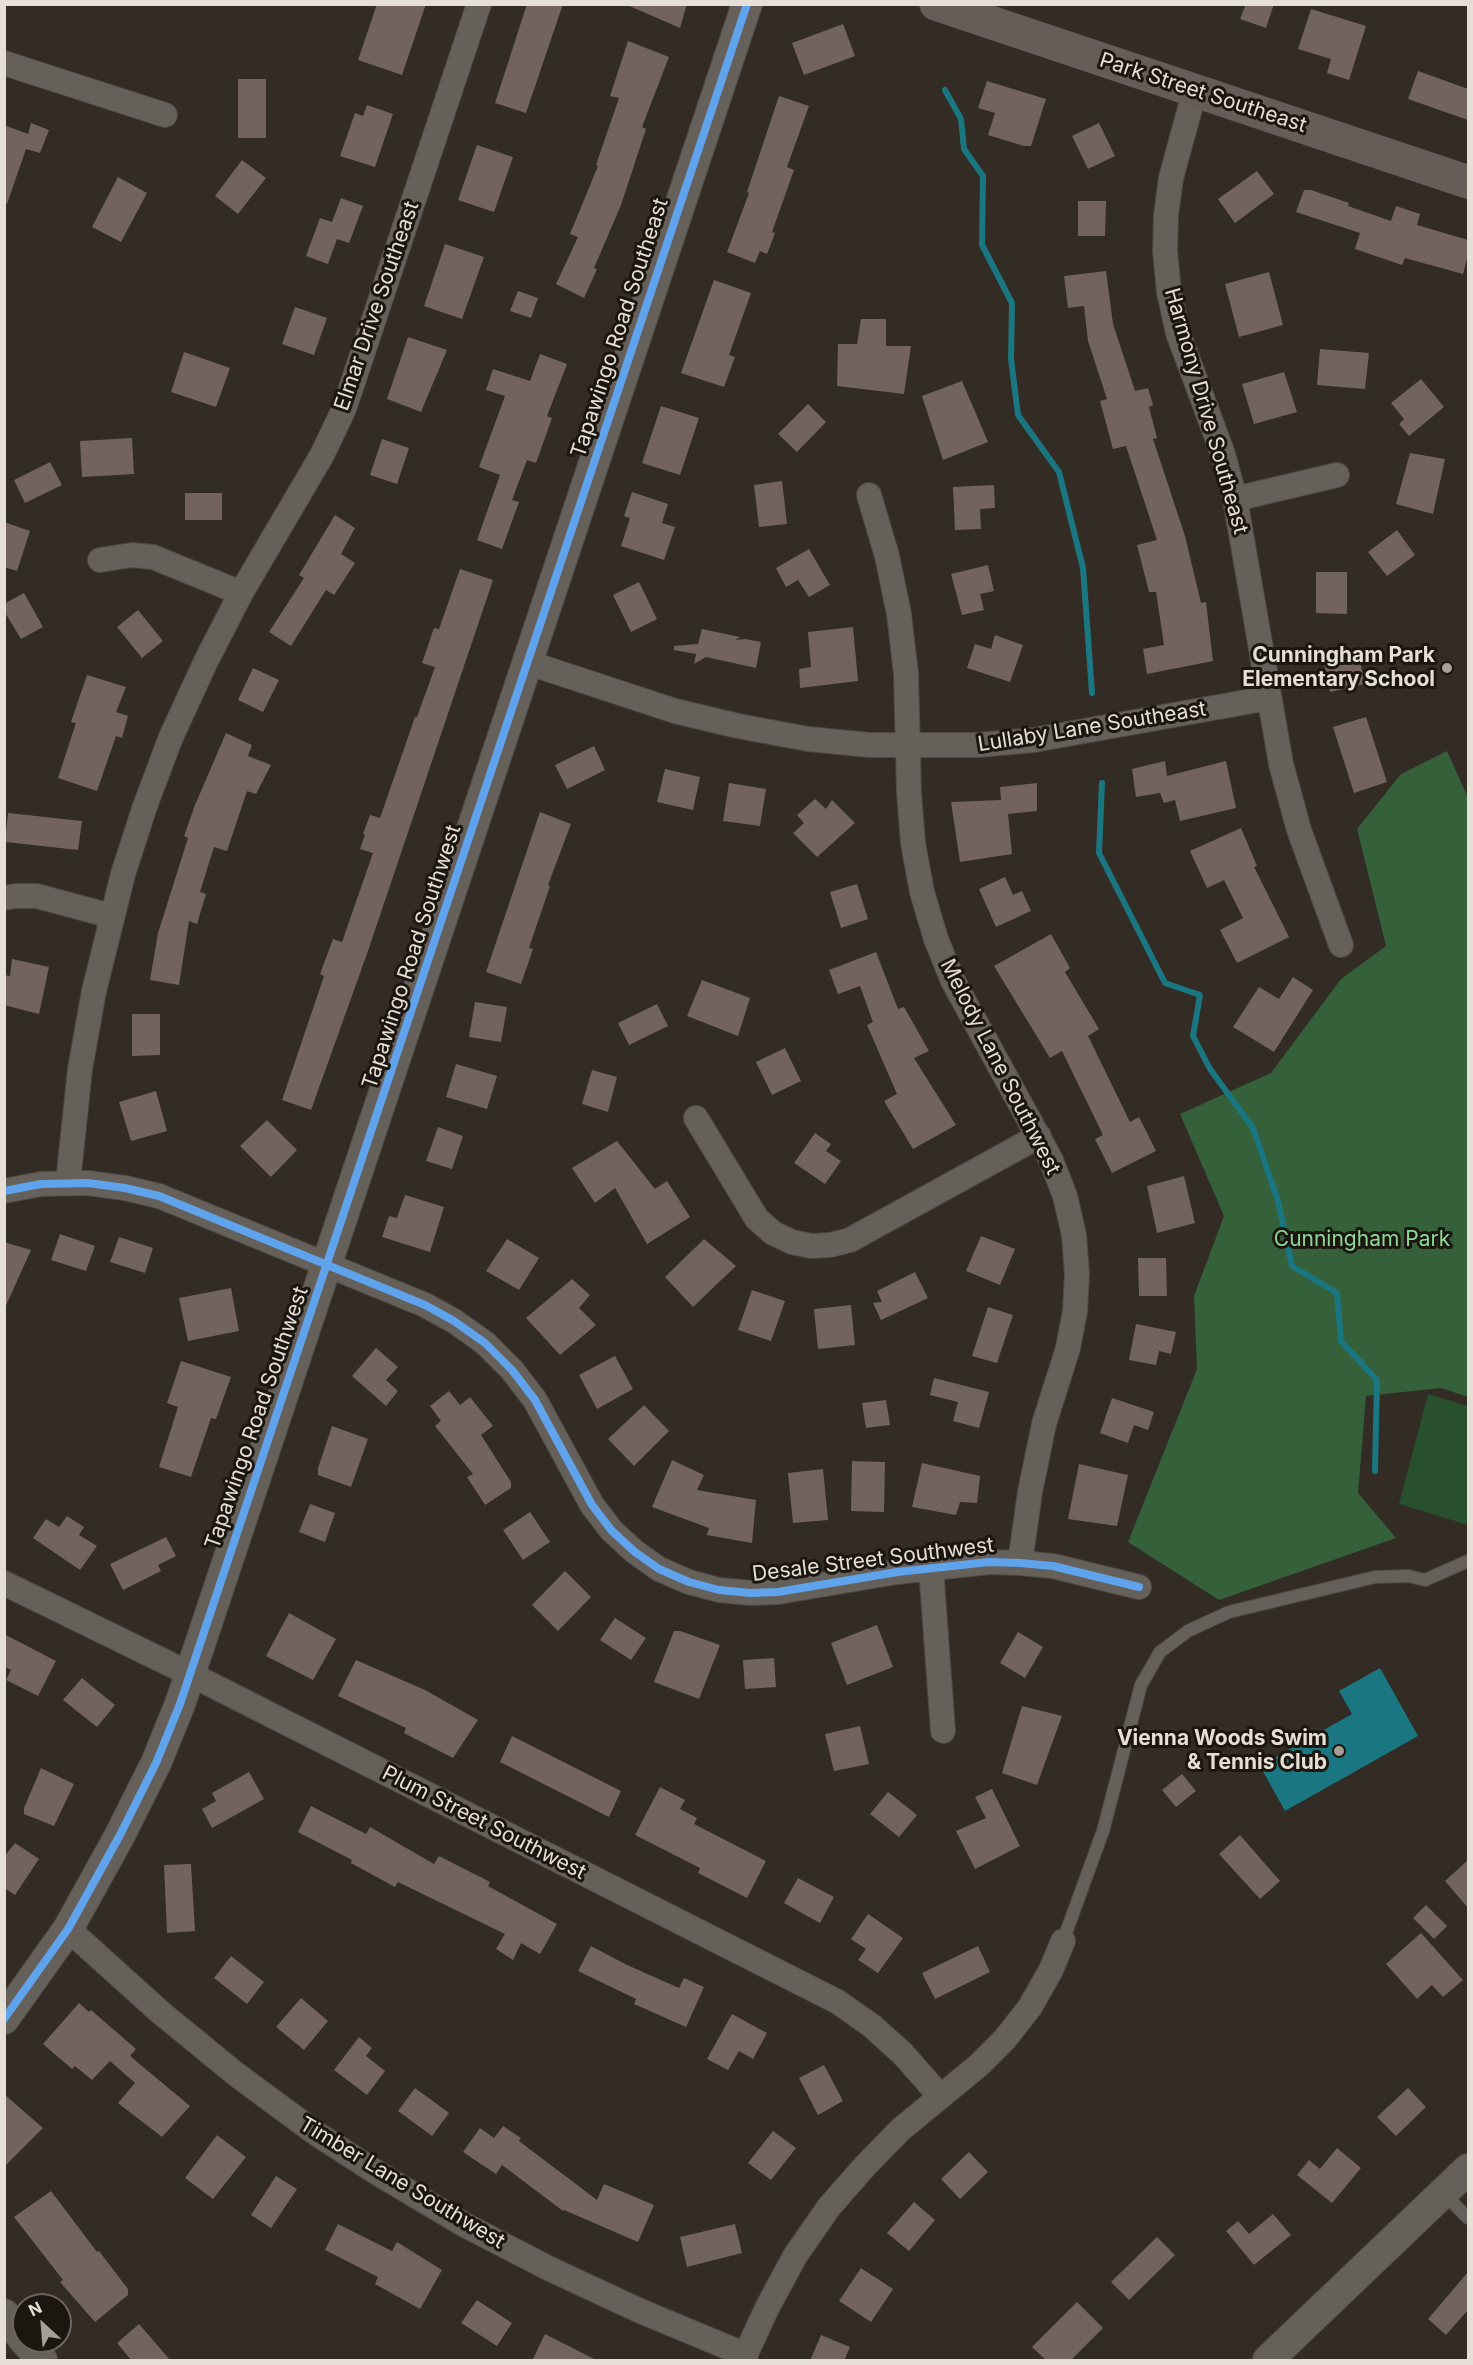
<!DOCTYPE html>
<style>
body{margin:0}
#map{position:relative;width:1473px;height:2365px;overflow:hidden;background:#322c24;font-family:Inter,sans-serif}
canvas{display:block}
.frame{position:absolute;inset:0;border:6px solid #e6dfd6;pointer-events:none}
.north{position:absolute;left:12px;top:2293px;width:60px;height:60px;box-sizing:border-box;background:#1b160f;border:2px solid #6c665f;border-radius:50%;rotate:334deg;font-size:16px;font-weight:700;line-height:24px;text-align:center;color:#e6dfd6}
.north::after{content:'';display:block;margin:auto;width:21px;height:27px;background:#a7a098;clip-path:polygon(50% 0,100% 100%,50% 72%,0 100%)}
</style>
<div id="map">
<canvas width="1473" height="2365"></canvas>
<div class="frame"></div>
<div class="north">N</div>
</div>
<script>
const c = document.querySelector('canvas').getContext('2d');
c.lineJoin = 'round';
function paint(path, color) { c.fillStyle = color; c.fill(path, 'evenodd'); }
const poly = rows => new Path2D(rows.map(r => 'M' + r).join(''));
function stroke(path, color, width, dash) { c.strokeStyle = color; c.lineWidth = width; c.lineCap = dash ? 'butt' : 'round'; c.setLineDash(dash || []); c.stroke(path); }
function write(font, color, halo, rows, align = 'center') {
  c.font = font + ' Inter,sans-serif'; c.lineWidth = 6; c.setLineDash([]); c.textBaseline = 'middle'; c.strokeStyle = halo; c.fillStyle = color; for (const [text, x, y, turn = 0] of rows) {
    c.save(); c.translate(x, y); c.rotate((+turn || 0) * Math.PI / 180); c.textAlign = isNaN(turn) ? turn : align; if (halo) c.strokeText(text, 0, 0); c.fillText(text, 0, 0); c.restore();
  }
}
paint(poly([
 [1428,1394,1468,1406,1468,1525,1399,1504]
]), '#284f2e');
paint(poly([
 [1447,751,1468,798,1468,1397,1441,1388,1366,1396,1358,1493,1396,1538,1219,1600,1128,1542,1197,1369,1194,1296,1224,1216,1180,1114,1271,1073,1341,979,1386,946,1357,829,1401,774]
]), '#34603a');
paint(poly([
 [1380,1668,1418,1736,1285,1811,1260,1766,1352,1714,1339,1691]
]), '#1a7680');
stroke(poly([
 [945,90,961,119,964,149,983,176,982,245,1012,303,1011,359,1018,415,1059,472,1083,568,1092,693],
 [1102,783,1099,853,1165,983,1200,995,1193,1036,1210,1069,1253,1128,1278,1201,1292,1266,1337,1293,1341,1341,1377,1380,1375,1471]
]), '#1a7680', 6);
paint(poly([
 [377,4,426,4,402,75,358,60],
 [527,4,563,4,526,113,495,103],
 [625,4,687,4,680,28],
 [1246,4,1274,4,1266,28,1240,19],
 [1311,9,1366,26,1349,80,1327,73,1331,59,1298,49],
 [843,24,855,56,804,75,792,43],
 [628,41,669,57,642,127,646,129,621,205,594,268,597,269,584,298,556,284,578,237,570,234,598,166,596,165,619,98,610,96],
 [1418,71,1468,89,1468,120,1408,99],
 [238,79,266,79,266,138,238,138],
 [987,81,1046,99,1031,146,1024,146,988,135,995,113,978,108],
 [779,96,809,106,787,167,794,170,772,232,775,233,767,254,760,251,755,263,727,252,749,193,747,192],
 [367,105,393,114,375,167,340,156,355,113,363,116],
 [31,123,49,130,40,153,26,149,7,204,4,203,4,125,28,134],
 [1099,123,1115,156,1088,169,1072,136],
 [477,145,513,157,494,212,458,200],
 [242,160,266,178,238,214,215,196],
 [1257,171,1274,194,1235,223,1218,199],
 [118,177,147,193,121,242,92,227],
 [1304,190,1311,190,1349,203,1348,206,1391,221,1396,206,1420,214,1417,225,1468,240,1468,255,1463,274,1405,258,1402,265,1355,249,1360,233,1296,212],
 [341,198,363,206,349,243,337,239,328,264,306,256,320,218,332,222],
 [1078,201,1106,201,1105,236,1078,236],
 [445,244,484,257,462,319,424,306],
 [1106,271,1113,324,1135,391,1148,388,1153,405,1149,407,1157,438,1153,439,1185,536,1201,603,1206,602,1213,661,1147,674,1143,649,1164,645,1156,592,1149,592,1137,545,1157,540,1126,446,1113,449,1100,401,1107,399,1088,341,1084,306,1068,308,1064,276],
 [1269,272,1283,325,1239,337,1225,284],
 [714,280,751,293,729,355,735,357,724,387,681,373],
 [518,291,538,298,531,318,510,311],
 [295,307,327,318,314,355,282,344],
 [861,319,886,319,886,346,911,346,904,394,837,386,838,344,857,344],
 [408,337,447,350,421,412,387,399],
 [1320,349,1369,353,1365,389,1317,385],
 [184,352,230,368,216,407,171,392],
 [540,354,567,364,547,416,552,418,536,463,527,460,512,500,519,502,502,549,477,540,500,475,479,467,505,396,486,390,493,369,530,381],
 [1284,372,1297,412,1254,424,1242,384],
 [1421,379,1444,407,1409,436,1399,424,1404,419,1391,403],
 [962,381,988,442,943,460,922,396],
 [808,404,826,422,797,452,778,434],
 [661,406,699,418,680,475,642,463],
 [132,438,134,474,82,477,80,441],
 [382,439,409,448,397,484,370,475],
 [1410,453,1445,459,1433,514,1396,504],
 [50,462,62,485,25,503,14,480],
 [782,481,787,524,759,527,754,485],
 [994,485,995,508,980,509,981,529,955,530,953,487],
 [632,492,668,504,662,523,675,527,664,560,621,546,630,518,624,516],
 [185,493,222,493,222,520,185,520],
 [335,515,355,528,341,554,355,563,334,595,326,590,291,646,269,632,304,578,299,575],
 [4,522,30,531,17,571,4,567],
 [1397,530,1415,555,1387,576,1368,552],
 [809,549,830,585,809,597,798,580,786,587,776,568],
 [988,565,994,591,980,594,984,610,962,615,951,574],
 [460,569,493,580,368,951,311,1110,282,1100,324,976,320,974,333,939,342,942,373,853,360,849,365,835,363,834,370,815,380,818,415,717,417,717,435,667,422,663,434,628,439,629],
 [1316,572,1347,572,1347,614,1316,613],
 [639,582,657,619,631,632,613,595],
 [24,593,43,627,21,639,4,611,4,604],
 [138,610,163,641,142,658,117,627],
 [853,627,858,681,800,688,799,669,811,667,808,632],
 [702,629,740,637,735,640,746,639,761,642,756,668,706,657,694,664,696,654,674,650,674,646,698,644],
 [995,635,1023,645,1010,682,967,668,975,644,991,649],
 [1357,648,1365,684,1330,692,1322,655],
 [253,668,279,680,263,712,238,700],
 [87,675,126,687,116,712,128,716,122,738,116,736,97,791,58,778,76,723,71,722],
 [1366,717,1387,782,1354,793,1333,727],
 [226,733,252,745,248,756,271,765,256,794,247,791,227,851,214,847,200,892,206,894,197,924,189,921,179,985,150,980,158,933,188,838,184,836,195,805],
 [594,746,605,770,567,789,555,765],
 [1165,761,1167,776,1226,761,1236,808,1180,821,1175,800,1164,803,1160,793,1136,797,1132,769],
 [665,769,700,777,693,810,657,802],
 [729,783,766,789,760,826,723,821],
 [1037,783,1037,811,1008,814,1012,854,960,862,951,802,1001,800,1000,787],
 [815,799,826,809,832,800,855,823,817,857,793,833,804,823,797,815],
 [540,812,571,824,548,885,550,886,529,948,533,949,521,984,486,972],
 [8,813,82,821,78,850,5,842],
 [1241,828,1257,866,1254,867,1289,937,1237,963,1220,930,1243,918,1224,880,1207,888,1190,851],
 [1005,877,1013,895,1022,891,1031,911,996,927,979,889],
 [857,884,868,919,841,928,830,892],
 [1051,934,1070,968,1065,972,1099,1029,1088,1036,1130,1122,1139,1117,1156,1151,1112,1173,1095,1139,1103,1135,1062,1051,1050,1058,994,966],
 [876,952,898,1009,904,1007,929,1051,914,1058,956,1125,913,1149,884,1101,897,1094,867,1025,873,1022,860,986,838,994,829,970],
 [12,959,49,967,39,1014,4,1005,4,975,10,976],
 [1293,977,1313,990,1274,1052,1233,1027,1259,987,1279,999],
 [702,980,750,998,738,1036,687,1016],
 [475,1002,507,1007,501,1042,469,1037],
 [657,1004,668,1026,629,1045,618,1023],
 [132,1014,160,1014,160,1055,132,1056],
 [785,1048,801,1081,772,1095,756,1062],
 [456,1064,497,1076,487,1109,446,1097],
 [592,1070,617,1077,608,1112,582,1104],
 [156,1091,167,1131,131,1141,119,1102],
 [267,1120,297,1150,271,1177,240,1146],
 [438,1127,463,1136,452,1169,426,1161],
 [815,1133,831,1144,826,1151,841,1161,825,1184,794,1163],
 [617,1141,655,1189,667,1181,690,1217,647,1244,615,1188,595,1203,572,1168],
 [1184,1176,1195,1223,1157,1233,1147,1186],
 [405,1195,444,1207,430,1252,382,1237,389,1216,397,1218],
 [60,1234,95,1246,86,1271,51,1260],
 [981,1236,1015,1249,1000,1285,966,1271],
 [119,1237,153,1248,145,1273,110,1262],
 [507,1239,539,1258,519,1290,486,1271],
 [704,1239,736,1266,693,1307,665,1277],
 [4,1242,31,1250,4,1310],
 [1138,1258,1166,1258,1167,1296,1139,1296],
 [915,1272,928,1298,881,1320,873,1303,882,1302,877,1291],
 [572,1279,590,1295,579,1308,596,1325,560,1355,526,1318],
 [231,1288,239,1331,188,1341,179,1298],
 [752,1290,785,1301,771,1341,738,1330],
 [851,1305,855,1345,818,1349,814,1309],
 [988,1307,1013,1315,997,1363,972,1356],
 [1136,1324,1176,1332,1171,1354,1159,1351,1156,1365,1129,1360],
 [376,1348,398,1367,386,1380,398,1391,386,1406,352,1376],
 [615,1356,633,1389,597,1409,579,1375],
 [181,1361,231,1377,216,1419,211,1418,191,1477,159,1467,178,1407,167,1403],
 [934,1378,989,1392,979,1428,953,1421,958,1402,930,1395],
 [449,1391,460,1405,470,1397,493,1426,481,1435,511,1482,511,1488,485,1505,467,1477,473,1474,435,1426,441,1421,430,1406],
 [1112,1398,1154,1412,1148,1430,1134,1425,1128,1443,1100,1433],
 [886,1400,890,1425,866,1428,862,1403],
 [644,1405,669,1431,634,1466,608,1439],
 [332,1426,368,1439,351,1487,318,1475,318,1468],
 [672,1460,704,1475,697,1490,756,1500,752,1543,707,1535,709,1528,652,1507],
 [852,1461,885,1462,884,1512,851,1511],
 [922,1463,980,1476,977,1503,960,1502,956,1515,912,1507],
 [1079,1464,1128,1475,1117,1526,1068,1519],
 [823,1469,828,1520,793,1523,788,1473],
 [310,1504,335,1513,325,1542,299,1532],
 [530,1512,550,1542,523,1560,503,1530],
 [67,1516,84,1527,79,1535,97,1546,80,1570,33,1538,46,1519,59,1527],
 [166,1537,176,1556,158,1565,161,1571,123,1590,110,1564],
 [565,1571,591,1597,558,1631,532,1605],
 [289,1613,336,1639,313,1680,266,1656],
 [615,1618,646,1638,631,1660,600,1640],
 [877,1625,893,1667,847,1685,831,1643],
 [674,1631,680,1631,720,1645,699,1699,654,1682],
 [1018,1632,1043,1647,1025,1678,1000,1663],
 [4,1634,56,1661,38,1696,6,1680,11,1670,4,1666],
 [774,1658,776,1687,745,1689,743,1660],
 [356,1660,425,1690,478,1720,453,1758,404,1733,406,1728,338,1696],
 [82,1678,115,1705,97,1727,63,1700],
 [1022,1706,1062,1716,1037,1785,1002,1773],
 [860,1726,869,1764,834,1771,825,1734],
 [512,1736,621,1791,609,1817,500,1762],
 [41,1768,74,1784,54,1826,24,1814,24,1808],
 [249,1772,264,1799,212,1828,202,1809,216,1801,212,1793],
 [1182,1774,1196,1791,1176,1807,1162,1790],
 [660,1787,685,1800,680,1809,697,1818,694,1824,766,1861,747,1898,698,1873,700,1868,635,1835],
 [992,1789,1020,1846,975,1869,956,1831,986,1818,975,1797],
 [888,1792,917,1815,899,1837,870,1814],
 [311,1806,366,1834,370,1827,434,1864,439,1856,490,1882,488,1886,557,1924,540,1954,521,1943,513,1960,496,1949,505,1934,398,1882,395,1887,351,1863,352,1860,298,1832],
 [1240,1835,1280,1881,1260,1899,1219,1854],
 [15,1843,39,1859,15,1895,4,1888,4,1857],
 [1468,1860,1468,1908,1445,1881],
 [191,1864,195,1931,167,1933,164,1865],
 [798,1878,834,1897,820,1923,784,1903],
 [1426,1905,1447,1926,1434,1939,1413,1918],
 [868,1914,903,1938,878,1973,858,1960,866,1949,851,1939],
 [1421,1933,1463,1980,1443,1997,1432,1985,1417,1999,1386,1964],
 [591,1946,627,1965,679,1988,684,1978,704,1987,686,2027,634,2004,636,1999,578,1971],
 [978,1946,990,1972,935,1999,922,1973],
 [231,1956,264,1982,247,2004,214,1978],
 [301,1998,328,2021,304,2050,276,2027],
 [79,2003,89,2012,91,2010,136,2049,130,2056,190,2106,162,2137,118,2103,135,2083,110,2061,92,2080,75,2066,72,2069,43,2044],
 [732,2014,767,2033,753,2059,739,2051,728,2070,707,2059],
 [359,2037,372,2048,366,2056,385,2071,367,2095,334,2070],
 [824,2065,843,2101,818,2115,799,2078],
 [415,2088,449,2113,432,2136,398,2111],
 [1408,2088,1426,2107,1396,2136,1377,2117],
 [4,2094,43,2128,4,2167],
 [503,2126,521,2138,519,2141,597,2200,604,2184,654,2205,638,2242,564,2210,563,2211,502,2165,496,2174,463,2152,480,2128,494,2138],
 [773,2131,796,2148,771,2180,748,2163],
 [217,2135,246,2157,213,2199,185,2178],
 [1337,2148,1361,2168,1332,2203,1297,2175,1309,2160,1320,2169],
 [969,2152,988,2172,960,2199,941,2179],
 [276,2176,297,2189,271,2228,251,2215],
 [51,2191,97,2252,99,2251,128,2289,128,2295,95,2322,60,2282,63,2280,14,2217],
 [914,2202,935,2220,909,2251,887,2233],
 [1273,2214,1291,2235,1254,2265,1226,2231,1238,2221,1249,2234],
 [338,2224,392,2251,397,2242,442,2270,420,2309,375,2284,378,2277,325,2250],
 [735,2224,742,2253,687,2267,680,2237],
 [1157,2237,1175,2255,1129,2300,1111,2282],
 [861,2268,893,2289,871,2322,839,2301],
 [1468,2272,1468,2310,1446,2335,1428,2319],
 [477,2300,512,2323,497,2346,461,2323],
 [1077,2302,1103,2328,1070,2361,1047,2361,1032,2347],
 [139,2324,171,2361,132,2361,117,2343],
 [545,2334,598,2361,532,2361],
 [821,2335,850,2347,844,2361,810,2361]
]), '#72645c');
const service = poly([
 [1063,1941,1103,1831,1141,1685,1160,1652,1188,1631,1229,1612,1375,1577,1408,1576,1425,1580,1468,1561],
 [1443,2193,1468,2218]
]);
const minor = poly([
 [4,63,165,115],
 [1195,90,1171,178,1166,215,1165,251,1169,292,1178,333,1223,454,1235,499,1281,764,1299,830,1341,945],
 [869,495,887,556,899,614,906,674,909,793,913,843,922,892,936,939,953,981,1051,1160,1065,1196,1074,1235,1077,1274,1075,1311,1068,1348,1044,1424,1030,1492,1020,1563],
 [1235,499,1337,475],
 [100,560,132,555,153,557,241,593],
 [529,663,675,711,738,726,808,739,870,745,978,745,1034,740,1269,698],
 [4,898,15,896,37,896,111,916],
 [696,1118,757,1219,773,1233,792,1242,811,1246,830,1245,850,1240,1039,1136],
 [68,1182,80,1069,94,991,123,874,145,806,171,737,206,661,241,593,322,455,344,409,479,4],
 [4,1191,41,1184,88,1183,125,1188,159,1196,425,1305,454,1321,485,1343,512,1370,535,1400,592,1505,612,1531,635,1552,659,1569,689,1582,719,1590,751,1593,778,1592,897,1572,989,1562,1020,1563,1053,1566,1139,1587],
 [931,1568,943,1731],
 [4,1583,190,1674,838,2002,872,2026,903,2054,940,2096],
 [68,1929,160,2012,237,2075,317,2134,379,2174,463,2224,548,2268,638,2310,746,2355],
 [743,2360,767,2308,795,2256,829,2207,865,2166,900,2130,979,2065,1005,2039,1030,2007,1051,1970,1063,1941]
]);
const tertiary = poly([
 [4,2019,68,1929,120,1835,156,1763,180,1704,747,4],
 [4,2314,24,2340],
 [25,2341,42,2360],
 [1268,2360,1468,2169]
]);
const secondary = poly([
 [936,4,1468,182]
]);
stroke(service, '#4e4942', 14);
stroke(minor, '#4e4942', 26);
stroke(tertiary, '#4e4942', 32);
stroke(secondary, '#4e4942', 34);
stroke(service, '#65605a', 12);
stroke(minor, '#65605a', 24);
stroke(tertiary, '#65605a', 30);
stroke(secondary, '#655d58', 33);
stroke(poly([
 [4,1191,41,1184,88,1183,125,1188,159,1196,425,1305,454,1321,485,1343,512,1370,535,1400,592,1505,612,1531,635,1552,659,1569,689,1582,719,1590,751,1593,778,1592,897,1572,989,1562,1020,1563,1053,1566,1139,1587],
 [4,2019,68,1929,120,1835,156,1763,180,1704,747,4]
]), '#60a3ed', 8);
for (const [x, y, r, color] of [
 [1447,668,6,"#a7a098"],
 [1339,1751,6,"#a7a098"]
]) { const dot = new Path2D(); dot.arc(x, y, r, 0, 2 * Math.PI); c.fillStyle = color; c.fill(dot); stroke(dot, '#1b160f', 2); }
write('21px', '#e6dfd6', '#1b160f', [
 ["Park Street Southeast",1203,93,18],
 ["Elmar Drive Southeast",377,306,-71],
 ["Tapawingo Road Southeast",620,328,-72],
 ["Harmony Drive Southeast",1206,411,74],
 ["Lullaby Lane Southeast",1092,727,-9],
 ["Tapawingo Road Southwest",412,957,-72],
 ["Melody Lane Southwest",1000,1067,63],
 ["Tapawingo Road Southwest",257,1418,-71],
 ["Desale Street Southwest",873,1560,-7],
 ["Plum Street Southwest",484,1823,27],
 ["Timber Lane Southwest",402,2183,31]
]);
write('bold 21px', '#e6dfd6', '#1b160f', [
 ["Cunningham Park",1435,656],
 ["Elementary School",1435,680],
 ["Vienna Woods Swim",1327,1739],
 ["& Tennis Club",1327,1763]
], 'right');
write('21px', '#8cd898', '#1b160f', [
 ["Cunningham Park",1362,1240]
]);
</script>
